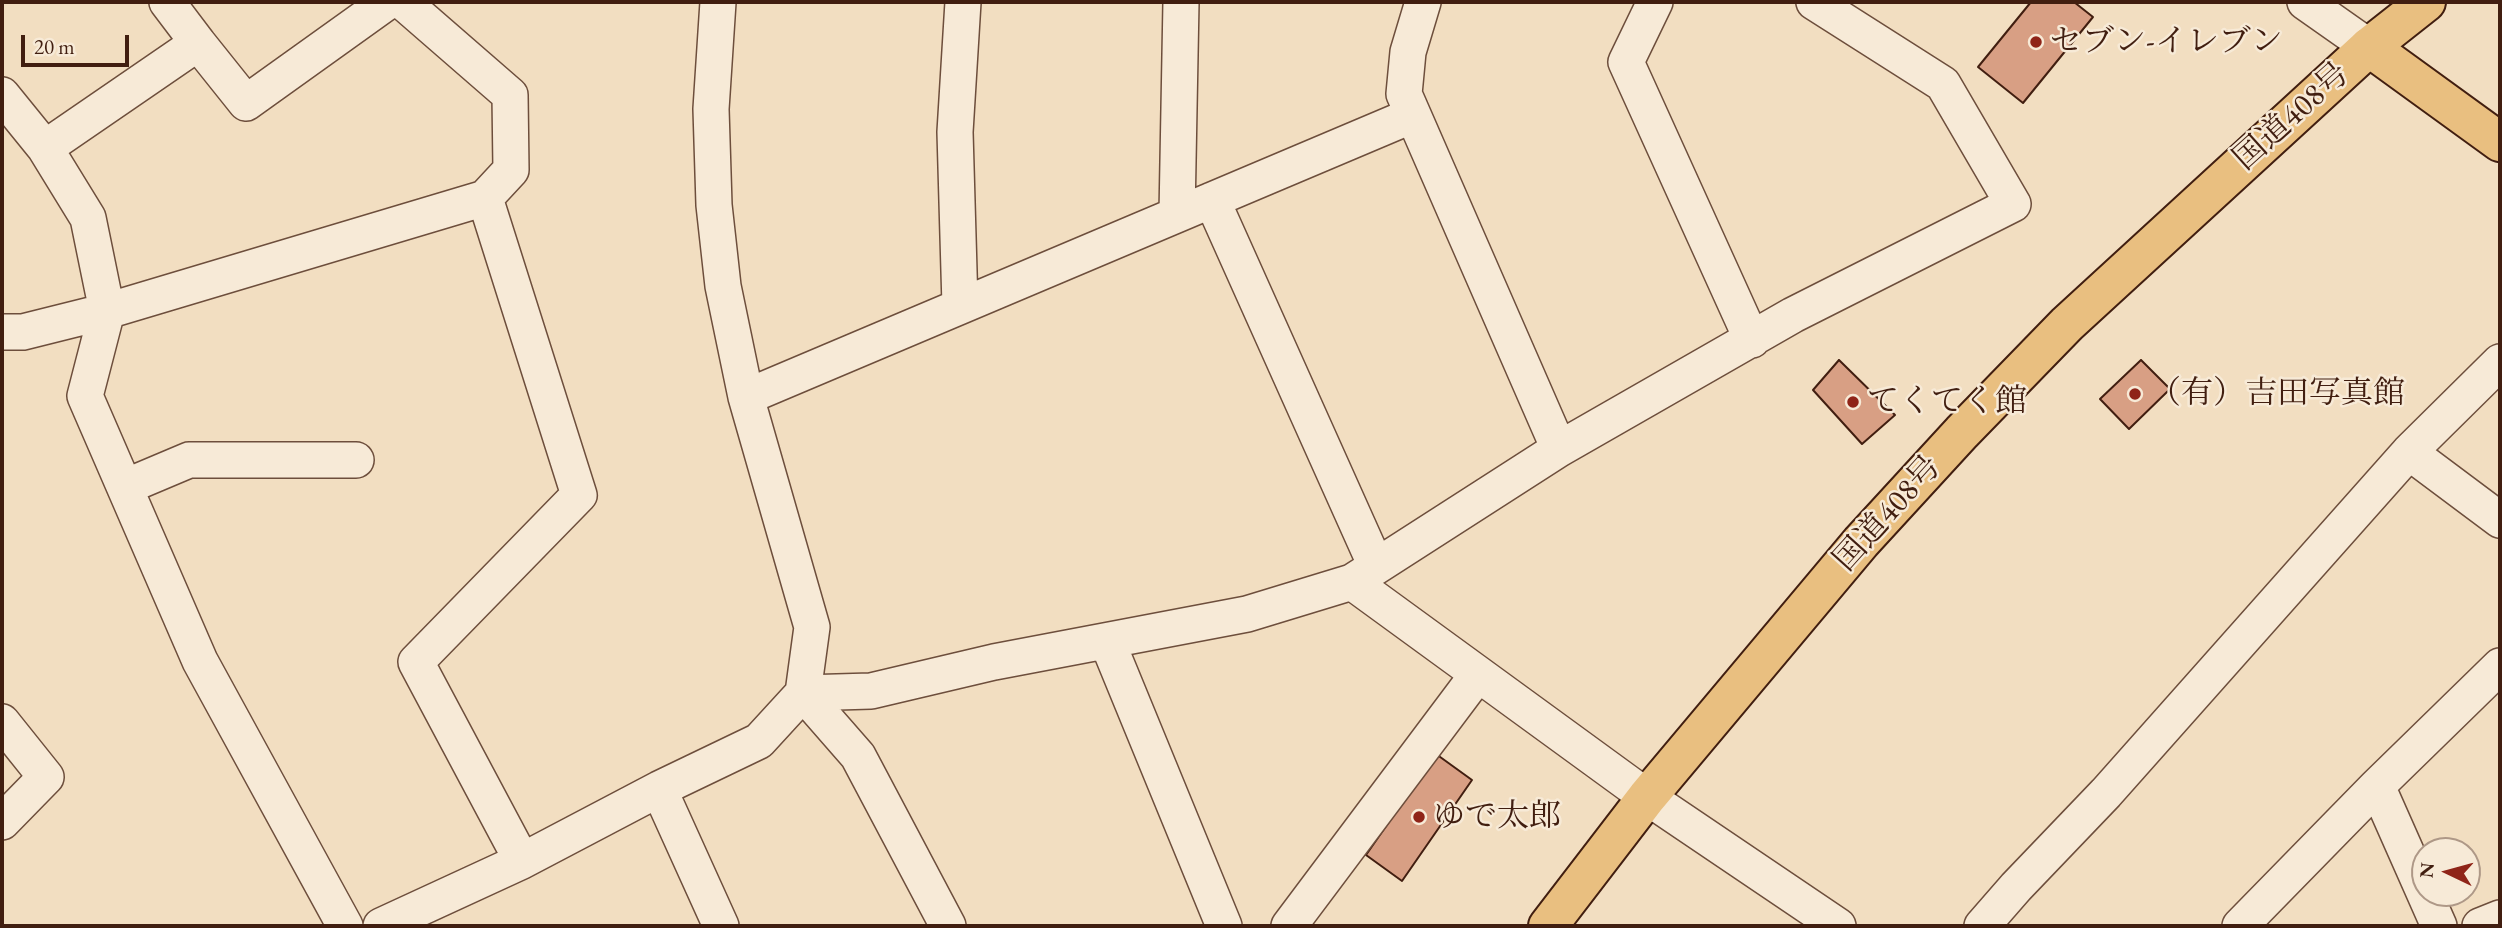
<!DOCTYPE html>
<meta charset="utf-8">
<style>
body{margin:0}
#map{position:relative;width:2502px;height:928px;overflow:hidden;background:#f2dec1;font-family:"EB Garamond",serif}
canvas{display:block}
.frame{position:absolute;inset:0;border:4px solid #411e10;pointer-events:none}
.north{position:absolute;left:2411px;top:837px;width:70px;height:70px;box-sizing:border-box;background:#f7ead7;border:2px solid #ae9887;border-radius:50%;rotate:275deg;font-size:19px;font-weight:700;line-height:28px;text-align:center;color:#411e10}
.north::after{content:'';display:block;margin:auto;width:24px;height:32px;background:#8f2418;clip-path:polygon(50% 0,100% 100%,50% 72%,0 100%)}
.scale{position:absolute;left:21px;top:35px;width:108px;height:32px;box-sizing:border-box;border:4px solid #411e10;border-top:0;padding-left:9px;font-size:21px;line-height:24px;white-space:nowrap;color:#411e10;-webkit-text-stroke:5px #f7ead7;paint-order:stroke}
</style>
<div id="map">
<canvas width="2502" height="928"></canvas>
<div class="frame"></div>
<div class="north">N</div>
<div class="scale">20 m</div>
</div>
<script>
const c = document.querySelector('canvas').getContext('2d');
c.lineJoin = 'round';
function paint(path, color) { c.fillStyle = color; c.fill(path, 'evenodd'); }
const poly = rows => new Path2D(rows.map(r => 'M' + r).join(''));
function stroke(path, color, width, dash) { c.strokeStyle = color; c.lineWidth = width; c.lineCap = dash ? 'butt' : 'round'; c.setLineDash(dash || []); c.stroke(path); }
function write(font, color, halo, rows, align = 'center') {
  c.font = font + ' "EB Garamond","Noto Serif JP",serif'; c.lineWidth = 5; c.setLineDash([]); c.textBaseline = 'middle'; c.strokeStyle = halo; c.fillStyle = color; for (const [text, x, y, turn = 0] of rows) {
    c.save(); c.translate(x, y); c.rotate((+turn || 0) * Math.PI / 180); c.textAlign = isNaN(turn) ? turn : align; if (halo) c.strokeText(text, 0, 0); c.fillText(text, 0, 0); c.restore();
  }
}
const building = poly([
 [2031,2,2074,2,2093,17,2023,103,1978,67,2031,2],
 [1839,360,1895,415,1862,444,1813,390,1839,360],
 [2141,360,2170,389,2129,429,2100,399,2141,360],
 [1436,754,1472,780,1402,881,1366,855,1436,754]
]);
paint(building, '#d89f84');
stroke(building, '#411e10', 2);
const minor = poly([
 [167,2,198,43],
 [1423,2,1408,52,1404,94,1559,449],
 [1655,2,1626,62,1752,340],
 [2305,2,2369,47],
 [2,95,45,148,88,218,107,311,85,396,200,661,345,926],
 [45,148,198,43,246,103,387,2],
 [485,198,579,495,416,662,522,861],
 [1212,200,1376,566],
 [1177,214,1181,2],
 [960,306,955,132,963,2],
 [2,332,23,332,107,311,485,198,511,170,510,95,403,2],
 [746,397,1413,115],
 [2409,452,2500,520],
 [125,487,189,460,356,460],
 [1352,582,1647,797,1838,926],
 [1107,641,1224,926],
 [803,693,871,691,994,662,1247,614,1352,582,1559,449,1793,315,2013,204,1943,84,1814,2],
 [803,693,858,756,948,926],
 [2,722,46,777,2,822],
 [2377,786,2439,926],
 [659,789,721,926],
 [381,926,522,861,659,789,759,741,803,693,812,627,746,397,723,286,714,205,711,109,718,2],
 [1289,926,1478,674],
 [1982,926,2016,887,2106,793,2409,452,2500,362],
 [2240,926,2377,786,2500,666],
 [2480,926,2500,918]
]);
const major = poly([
 [2369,47,2500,142]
]);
const highway = poly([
 [1548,926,1647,797,1861,542,1962,432,2067,324,2369,47,2426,2]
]);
stroke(minor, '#6d4e3c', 38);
stroke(major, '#411e10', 42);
stroke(highway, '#411e10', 42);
stroke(minor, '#f7ead7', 35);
stroke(major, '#e9bf80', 38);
stroke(highway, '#e9bf80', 38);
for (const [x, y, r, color] of [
 [2036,42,7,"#8f2418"],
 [2135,394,7,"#8f2418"],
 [1853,402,7,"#8f2418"],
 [1419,817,7,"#8f2418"]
]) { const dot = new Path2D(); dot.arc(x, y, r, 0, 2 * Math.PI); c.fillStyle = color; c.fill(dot); stroke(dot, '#f7ead7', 2.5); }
write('32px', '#411e10', '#f7ead7', [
 ["セブン-イレブン",2050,42],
 ["（有）吉田写真館",2149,394],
 ["てくてく館",1867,402],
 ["ゆで太郎",1433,817]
], 'left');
write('32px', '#411e10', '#f7ead7', [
 ["国道408号",2292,117,-42],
 ["国道408号",1888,514,-48]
]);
</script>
